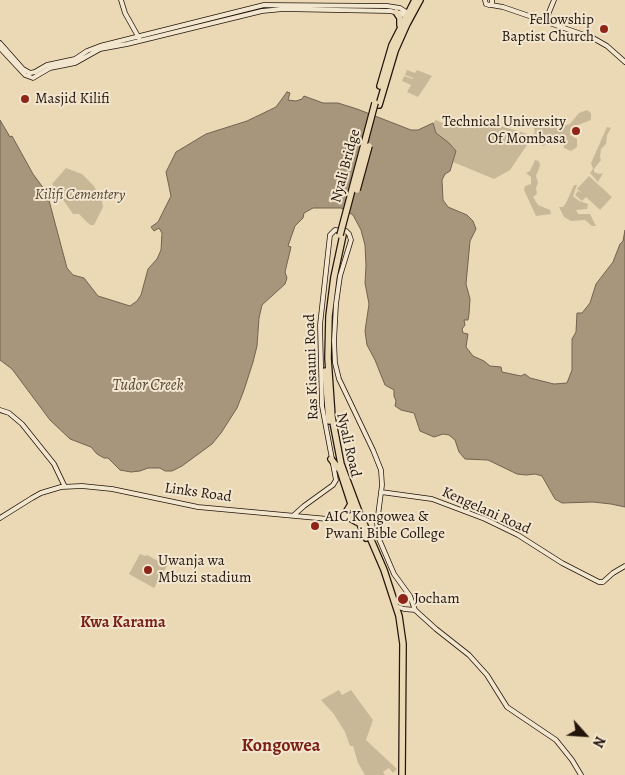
<!DOCTYPE html>
<style>
body{margin:0}
#map{position:relative;width:625px;height:775px;overflow:hidden;background:#ebd9b5;font-family:Alegreya,serif}
canvas{display:block}
.north{position:absolute;left:560px;top:710px;width:50px;height:50px;-webkit-text-stroke:4px #f2e6cf;paint-order:stroke;rotate:116deg;font-size:14px;font-weight:700;line-height:20px;text-align:center;color:#23150c}
.north::after{content:'';display:block;margin:auto;width:18px;height:22px;background:#23150c;clip-path:polygon(50% 0,100% 100%,50% 72%,0 100%)}
</style>
<div id="map">
<canvas width="625" height="775"></canvas>
<div class="north">N</div>
</div>
<script>
const c = document.querySelector('canvas').getContext('2d');
c.lineJoin = 'round';
function paint(path, color) { c.fillStyle = color; c.fill(path, 'evenodd'); }
const poly = rows => new Path2D(rows.map(r => 'M' + r).join(''));
function stroke(path, color, width, dash) { c.strokeStyle = color; c.lineWidth = width; c.lineCap = dash ? 'butt' : 'round'; c.setLineDash(dash || []); c.stroke(path); }
function write(font, color, halo, rows, align = 'center') {
  c.font = font + ' Alegreya,serif'; c.lineWidth = 4; c.setLineDash([]); c.textBaseline = 'middle'; c.strokeStyle = halo; c.fillStyle = color; for (const [text, x, y, turn = 0] of rows) {
    c.save(); c.translate(x, y); c.rotate((+turn || 0) * Math.PI / 180); c.textAlign = isNaN(turn) ? turn : align; if (halo) c.strokeText(text, 0, 0); c.fillText(text, 0, 0); c.restore();
  }
}
paint(poly([
 [407,70,415,73,417,70,432,76,418,97,407,92,411,85,402,81,404,76,413,79,413,78,405,75],
 [587,110,591,113,591,120,573,127,570,135,577,139,577,147,571,151,564,148,564,141,555,138,543,146,534,141,527,145,510,170,494,179,453,162,456,151,449,143,436,133,433,123,436,120,449,126,457,120,486,121,530,135,535,133,534,127,537,120,555,122,563,126,570,124,579,113],
 [607,127,611,128,607,135,606,144,601,149,600,157,601,160,594,169,594,172,599,174,603,173,598,182,590,173,593,169,591,163],
 [535,160,539,161,540,166,536,176,538,183,536,188,537,194,533,197,538,205,550,210,551,214,536,216,524,190,525,186,531,184,531,177,526,173,530,171],
 [66,168,82,174,94,186,102,201,103,207,94,225,90,225,79,214,73,214,52,184],
 [589,176,612,197,600,210,586,197,582,201,575,195,578,191,582,193,577,189],
 [574,185,577,185,573,196,579,201,588,204,587,209,576,210,578,214,590,214,596,226,592,226,585,220,571,221,564,217,559,207,563,207,566,203],
 [140,554,145,556,147,555,167,566,154,588,129,574],
 [339,690,342,695,351,690,373,720,366,740,397,769,393,773,389,768,383,772,385,775,365,775,358,763,353,746,350,746,345,732,333,713,321,700]
]), '#c9b898');
const water = poly([
 [287,92,290,93,288,100,296,101,302,99,304,96,323,103,338,103,357,109,411,130,418,130,433,123,436,133,449,143,456,151,450,171,445,174,442,180,443,200,448,207,467,215,473,221,476,229,470,241,466,284,470,299,469,314,468,320,464,320,465,325,462,329,463,333,468,334,466,347,473,356,484,361,490,366,501,367,502,372,521,376,525,374,530,378,554,384,567,383,572,370,572,339,576,332,577,313,582,313,590,303,596,284,613,262,620,244,623,241,625,230,625,507,611,504,593,502,562,503,555,499,542,476,535,474,526,475,517,474,488,460,465,459,459,452,455,440,449,435,443,434,434,437,420,431,414,413,401,410,395,406,396,401,394,396,394,390,385,385,375,360,367,345,365,331,369,304,365,283,366,266,365,245,361,230,353,215,341,208,313,208,304,213,303,218,295,226,288,246,291,247,285,272,287,278,285,284,262,305,259,318,257,346,253,362,244,390,237,408,221,433,212,444,182,466,172,471,165,471,160,468,148,468,140,471,131,472,120,470,108,458,104,458,97,454,91,447,70,439,50,420,12,369,0,360,0,120,10,137,12,136,33,174,47,193,67,268,73,275,84,278,98,296,130,306,137,301,141,295,148,269,157,259,161,250,162,233,159,228,154,231,151,227,158,222,171,196,166,172,176,152,206,134,247,121,276,107,287,92]
]);
paint(water, '#a7967c');
stroke(water, '#72624f', 1);
const secondary = poly([
 [121,0,125,13,139,38],
 [485,0,486,4,489,5,492,4,492,0],
 [491,5,503,7,593,38,607,46,625,62],
 [545,22,554,0],
 [0,43,23,69,30,73,35,72,47,65,75,59,87,51,100,46,264,5,387,6,400,8,409,14],
 [0,48,25,75,33,78,50,68,75,63,100,49,127,44,262,11,283,9,390,11,400,13,407,17],
 [0,410,9,413,22,424,54,464,65,487],
 [381,492,432,499,485,519,518,535,562,563,599,582,603,582,613,573,625,566],
 [294,515,304,506,333,485,336,480,322,406,320,325,330,235,335,230,346,231,349,234,351,240,340,276,336,304,334,341,335,363,339,379,373,450,381,470,382,485,377,523,379,539,394,574,410,596,415,610],
 [0,518,32,498,41,493,61,487,82,486,112,489,198,507,328,519,344,518,356,513],
 [396,606,404,609,415,610,436,629,469,655,487,675,507,707,556,740,572,760,581,775]
]);
const highway = poly([
 [396,12,400,18,400,25],
 [380,86,392,45,415,0],
 [379,105,395,51,407,24,420,0],
 [343,235,334,277,329,316,328,358,332,417,341,464,359,512,384,570,399,616,403,644,402,775],
 [325,371,329,421],
 [331,459,339,469],
 [339,467,351,504,366,538],
 [345,514,351,504],
 [348,517,357,522]
]);
stroke(secondary, '#23150c', 5.5);
stroke(highway, '#23150c', 8);
stroke(secondary, '#f2e6cf', 4);
stroke(highway, '#ebd9b5', 5.5);
const highwayBridge = poly([
 [357,190,369,146],
 [340,235,375,103]
]);
stroke(highwayBridge, '#23150c', 8, []);
stroke(highwayBridge, '#ebd9b5', 5.5);
for (const [x, y, r, color] of [
 [604,29,5,"#8f2418"],
 [25,99,5,"#8f2418"],
 [576,131,5,"#8f2418"],
 [315,526,5,"#8f2418"],
 [148,570,5,"#8f2418"],
 [403,599,6,"#8f2418"]
]) { const dot = new Path2D(); dot.arc(x, y, r, 0, 2 * Math.PI); c.fillStyle = color; c.fill(dot); stroke(dot, '#f2e6cf', 2); }
write('15px', '#23150c', '#f2e6cf', [
 ["Fellowship",594,20,"right"],
 ["Baptist Church",594,37,"right"],
 ["Masjid Kilifi",35,99],
 ["Technical University",566,122,"right"],
 ["Of Mombasa",566,139,"right"],
 ["AIC Kongowea &",325,517],
 ["Pwani Bible College",325,534],
 ["Uwanja wa",158,561],
 ["Mbuzi stadium",158,578],
 ["Jocham",414,599]
], 'left');
write('15px', '#23150c', '#f2e6cf', [
 ["Nyali Bridge",346,166,-75],
 ["Ras Kisauni Road",312,367,-92],
 ["Nyali Road",348,445,77],
 ["Links Road",198,493,8],
 ["Kengelani Road",486,511,24]
]);
write('italic 15px', '#554636', '#f2e6cf', [
 ["Kilifi Cementery",80,195]
]);
write('italic 16px', '#584939', '#f2e6cf', [
 ["Tudor Creek",148,386]
]);
write('bold 16px', '#7a1f14', '#f2e6cf', [
 ["Kwa Karama",123,623]
]);
write('bold 18px', '#7a1f14', '#f2e6cf', [
 ["Kongowea",281,747]
]);
</script>
